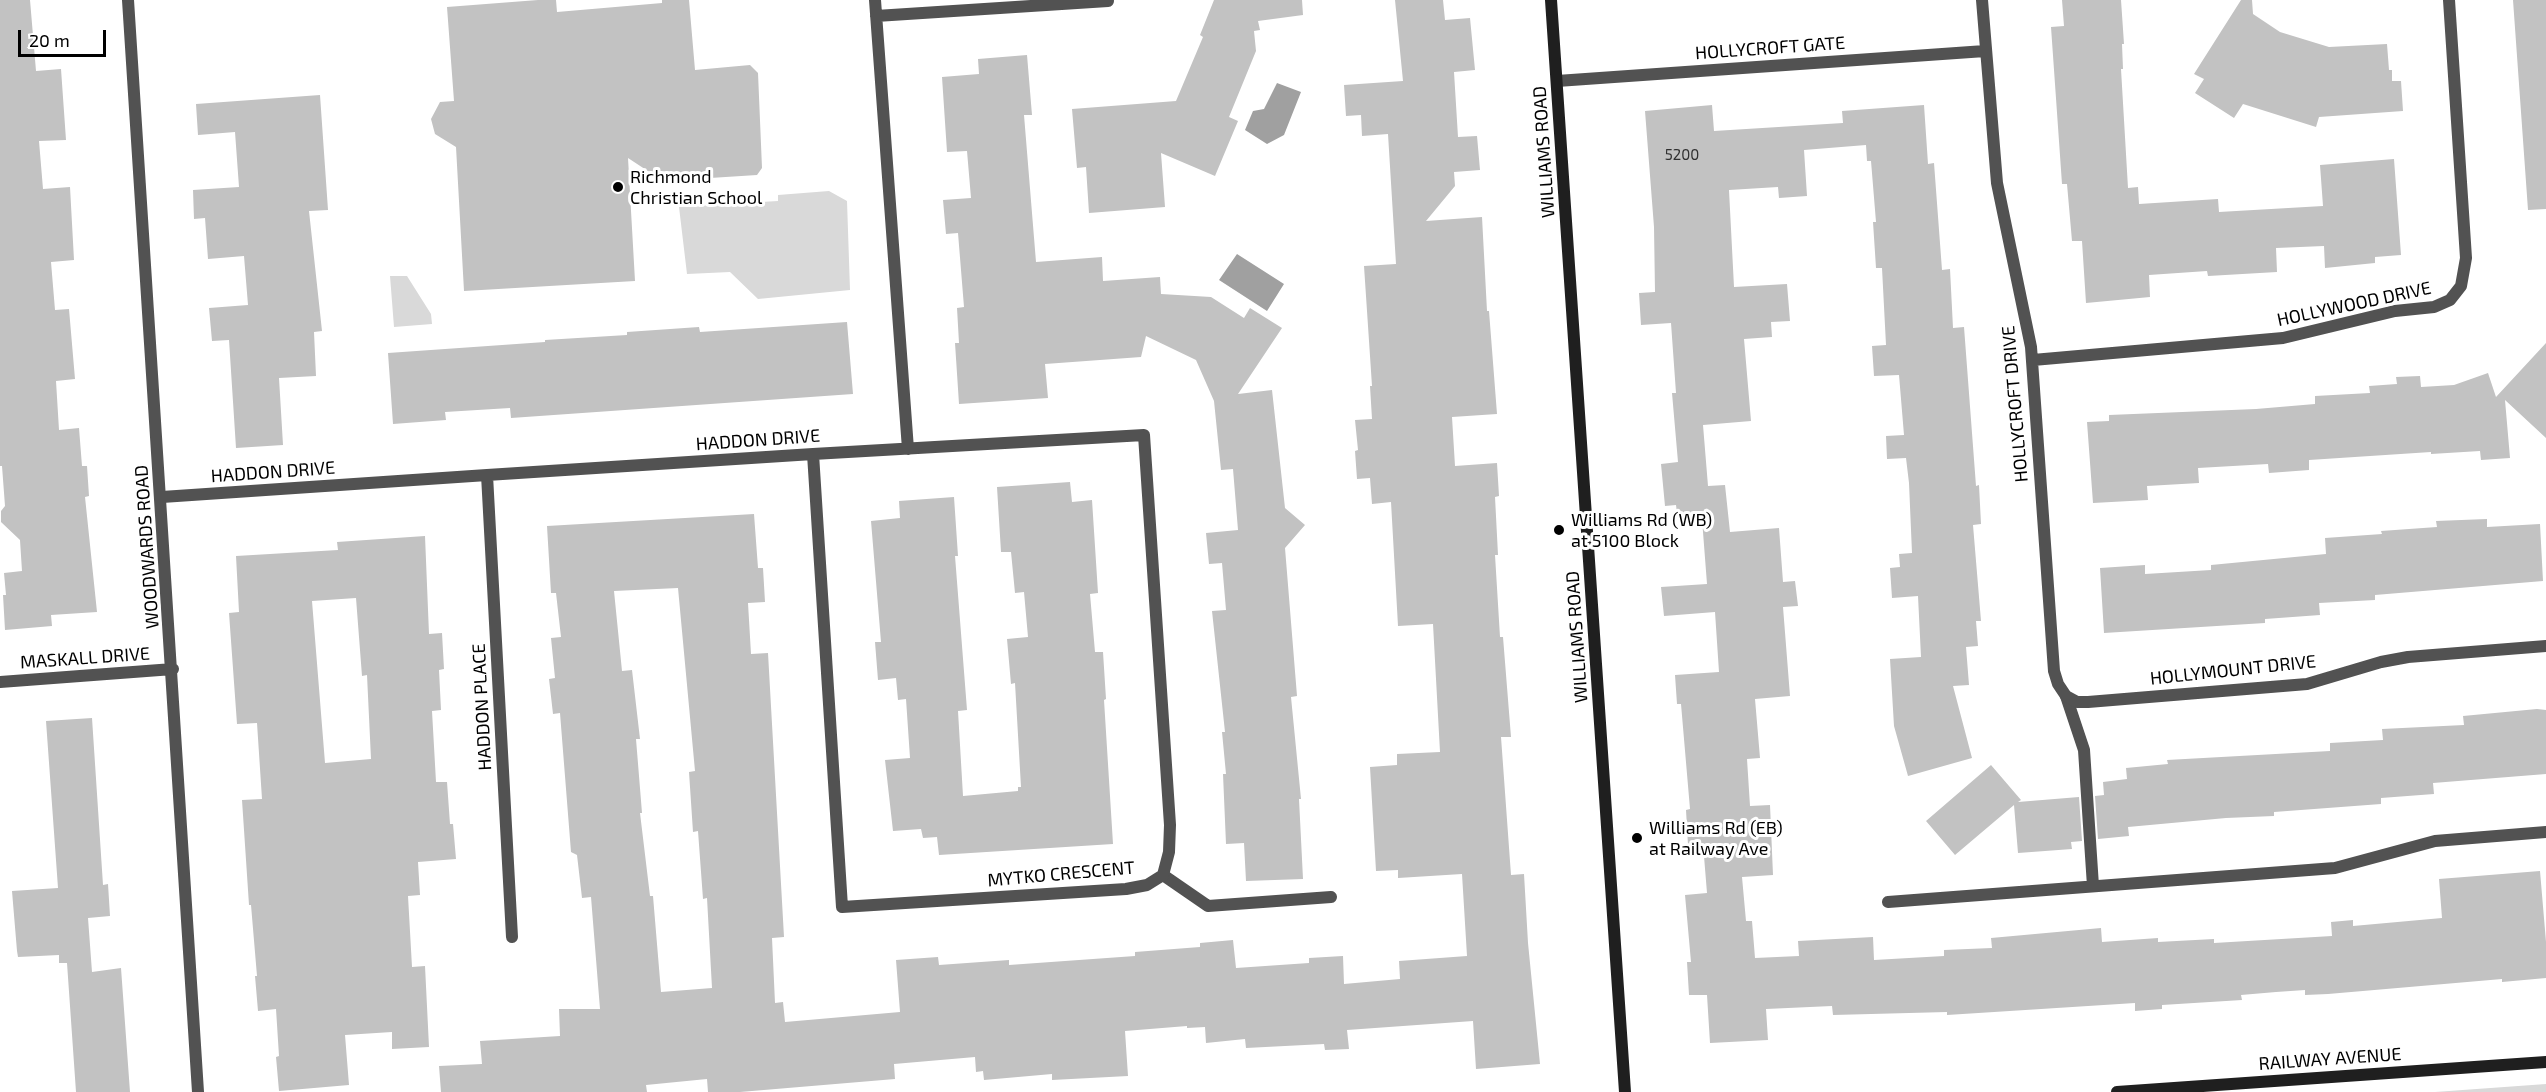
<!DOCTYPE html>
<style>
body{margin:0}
#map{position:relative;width:2546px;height:1092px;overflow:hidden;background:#fff;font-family:"Exo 2",sans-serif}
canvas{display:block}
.scale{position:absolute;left:18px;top:30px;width:88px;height:27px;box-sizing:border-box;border:3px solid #000;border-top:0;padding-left:8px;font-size:18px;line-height:21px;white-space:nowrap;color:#000;-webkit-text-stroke:4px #fff;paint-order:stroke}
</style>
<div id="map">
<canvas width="2546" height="1092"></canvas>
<div class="scale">20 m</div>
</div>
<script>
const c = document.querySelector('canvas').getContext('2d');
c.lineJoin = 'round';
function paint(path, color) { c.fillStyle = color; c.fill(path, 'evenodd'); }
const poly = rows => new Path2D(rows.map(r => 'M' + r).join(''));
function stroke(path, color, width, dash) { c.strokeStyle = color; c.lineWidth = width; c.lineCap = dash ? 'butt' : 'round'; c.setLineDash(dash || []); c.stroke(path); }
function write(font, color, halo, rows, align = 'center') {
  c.font = font + ' "Exo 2",sans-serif'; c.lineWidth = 6; c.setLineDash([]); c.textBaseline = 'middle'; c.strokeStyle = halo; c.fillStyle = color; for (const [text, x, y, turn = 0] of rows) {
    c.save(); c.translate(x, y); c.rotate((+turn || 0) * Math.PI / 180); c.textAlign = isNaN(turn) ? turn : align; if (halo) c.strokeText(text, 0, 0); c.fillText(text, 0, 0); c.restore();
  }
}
paint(poly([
 [829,191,847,201,850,290,758,299,730,272,687,274,679,207,778,201,778,195],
 [390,276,407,276,431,314,432,324,394,327],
 [2546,1084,2546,1092,2435,1092]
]), '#d9d9d9');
paint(poly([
 [1277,83,1301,92,1284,135,1267,144,1245,130,1253,111,1264,109],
 [1237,254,1284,284,1267,311,1219,280]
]), '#a0a0a0');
paint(poly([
 [0,0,30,0,36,71,61,69,66,140,39,141,43,189,70,187,74,260,51,262,55,310,69,309,75,379,56,381,59,430,79,428,82,466,87,466,89,496,85,497,97,612,51,615,52,626,5,630,3,595,6,595,4,573,22,571,20,540,1,522,1,511,5,506,2,466,0,466],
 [538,0,556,0,557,12,662,3,662,0,689,0,695,70,750,65,758,73,762,168,757,175,663,181,628,158,635,281,464,291,456,147,435,134,431,119,440,102,454,101,447,7],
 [1214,0,1302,0,1303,15,1258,21,1260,30,1254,31,1256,51,1229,117,1238,121,1215,176,1161,153,1165,207,1089,213,1086,167,1077,168,1072,109,1176,101,1203,37,1200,35],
 [1395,0,1443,0,1445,20,1470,18,1475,70,1454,72,1458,137,1477,136,1480,170,1454,172,1455,186,1426,221,1482,217,1487,311,1489,311,1497,414,1452,417,1455,466,1497,463,1499,496,1495,497,1498,555,1495,555,1500,637,1503,637,1511,737,1501,737,1511,875,1524,874,1528,943,1540,1064,1476,1069,1473,1021,1347,1030,1349,1049,1325,1050,1324,1044,1246,1048,1245,1039,1206,1043,1205,1027,1187,1028,1187,1026,1125,1031,1128,1076,1052,1080,1052,1074,984,1080,983,1071,976,1072,975,1057,894,1064,895,1079,740,1092,708,1092,707,1079,646,1085,647,1092,441,1092,439,1066,482,1064,480,1041,560,1036,559,1009,600,1009,591,897,582,898,577,855,571,852,560,713,553,714,549,679,555,678,551,638,561,637,556,593,551,593,547,526,754,514,758,568,763,568,765,602,748,603,751,654,768,653,784,937,772,938,775,1003,783,1002,785,1022,900,1012,896,960,938,957,939,965,1009,960,1009,965,1135,956,1135,952,1200,947,1200,943,1233,940,1236,968,1309,963,1309,958,1343,956,1344,984,1400,979,1399,961,1467,956,1462,874,1398,878,1398,870,1376,871,1370,767,1397,765,1397,754,1440,752,1433,624,1398,626,1391,502,1372,504,1370,478,1357,479,1355,451,1358,450,1355,420,1372,419,1370,386,1372,386,1364,266,1396,264,1388,134,1362,136,1361,115,1346,116,1344,85,1403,81],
 [678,588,695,771,689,772,693,832,698,831,703,899,707,898,712,988,661,992,653,896,650,896,640,813,642,813,636,739,640,739,632,670,622,671,614,591],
 [2062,0,2121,0,2124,44,2122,44,2123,69,2121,69,2128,188,2138,187,2139,204,2218,199,2219,212,2323,206,2320,165,2394,159,2401,255,2375,257,2375,263,2325,268,2324,246,2276,248,2277,272,2208,276,2207,271,2149,275,2150,297,2086,303,2082,241,2072,241,2067,184,2062,184,2051,27,2064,26],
 [2241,0,2252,0,2253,14,2280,32,2329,47,2387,44,2389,70,2392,70,2392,81,2401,81,2403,111,2319,117,2316,127,2243,104,2234,118,2195,93,2204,79,2194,74],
 [2513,0,2546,0,2546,209,2528,210],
 [1027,55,1032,115,1024,115,1036,262,1102,257,1103,281,1160,277,1161,294,1211,297,1244,318,1250,308,1282,328,1238,394,1272,390,1285,508,1305,525,1285,548,1297,696,1291,697,1301,799,1299,799,1303,879,1246,881,1244,843,1226,844,1223,774,1226,774,1222,732,1225,732,1212,611,1226,610,1222,563,1209,564,1206,533,1238,530,1233,469,1221,470,1214,401,1196,360,1146,336,1141,357,1045,364,1048,398,959,404,955,343,959,343,957,308,964,307,958,233,946,234,943,200,971,198,967,151,947,152,942,77,979,74,978,59],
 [320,95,328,210,309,211,322,331,314,332,316,376,279,378,283,445,236,448,229,340,212,341,209,308,248,305,244,256,208,259,205,218,194,219,193,190,239,187,235,132,198,135,196,104],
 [1712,105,1714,131,1843,123,1842,111,1924,105,1928,164,1934,163,1942,270,1950,269,1953,328,1964,327,1976,486,1979,485,1981,524,1973,525,1981,621,1976,621,1978,646,1966,647,1969,685,1953,686,1972,758,1908,776,1894,726,1890,659,1921,657,1918,596,1892,598,1890,568,1900,567,1899,554,1912,553,1909,483,1906,458,1887,459,1886,436,1904,435,1899,375,1874,376,1872,346,1886,345,1882,268,1876,268,1873,222,1876,222,1871,161,1867,161,1866,145,1804,150,1807,196,1779,198,1778,187,1729,190,1734,287,1787,284,1790,321,1771,322,1772,337,1744,339,1751,421,1703,425,1708,486,1725,485,1730,532,1779,528,1783,582,1795,581,1798,606,1783,607,1790,696,1755,699,1760,758,1747,759,1750,806,1770,805,1773,875,1742,877,1746,921,1752,921,1755,958,1799,956,1798,941,1873,937,1874,960,1944,956,1944,950,1992,948,1991,938,2101,928,2102,942,2158,938,2158,942,2214,939,2214,943,2332,936,2331,922,2353,920,2353,926,2442,918,2439,879,2540,871,2546,942,2546,978,2502,982,2502,979,2328,994,2305,995,2305,990,2276,992,2241,995,2242,1000,2162,1005,2162,1009,2135,1011,2135,1003,1947,1015,1947,1012,1833,1015,1832,1006,1766,1009,1768,1040,1710,1043,1707,995,1689,995,1687,962,1691,962,1685,895,1707,893,1703,844,1688,845,1686,810,1690,809,1681,704,1677,704,1675,675,1719,672,1715,612,1664,616,1661,587,1707,584,1702,519,1678,521,1676,505,1665,506,1661,464,1678,462,1672,393,1676,393,1671,323,1641,325,1639,293,1655,292,1654,227,1645,111],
 [847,322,853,394,511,418,510,408,445,412,446,420,393,424,388,353,545,342,545,340,627,335,627,332,699,327,700,332],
 [2546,343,2546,438,2505,400,2510,458,2481,460,2480,451,2431,454,2431,452,2309,460,2309,470,2269,473,2268,464,2198,468,2199,483,2147,486,2148,500,2093,503,2087,422,2109,421,2109,415,2256,409,2315,404,2315,396,2370,393,2369,386,2397,384,2396,377,2420,376,2421,387,2454,385,2488,373,2496,397],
 [1070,482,1072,502,1092,500,1098,593,1090,594,1095,652,1103,652,1106,699,1104,700,1113,844,939,855,937,837,923,838,921,829,893,831,885,760,910,758,906,699,898,700,896,678,878,680,875,642,881,642,871,521,900,518,899,501,954,497,958,556,955,556,967,710,958,711,963,796,1018,791,1018,787,1021,787,1015,683,1011,684,1007,639,1028,637,1024,592,1015,593,1011,552,1001,552,997,487],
 [2487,519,2487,527,2540,524,2543,581,2375,595,2375,600,2319,603,2320,615,2265,619,2265,623,2104,633,2100,568,2145,565,2145,574,2211,570,2211,565,2326,554,2325,538,2382,534,2381,531,2437,527,2436,521],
 [425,536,429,634,442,633,444,669,439,670,441,710,432,711,436,782,447,782,450,824,453,824,456,859,418,862,420,895,408,896,412,967,425,966,429,1047,392,1049,392,1032,345,1035,349,1085,279,1091,276,1057,279,1056,276,1009,258,1011,255,976,257,976,251,905,249,905,242,800,262,799,257,723,237,724,229,613,239,612,236,556,338,550,337,542],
 [356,598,362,676,367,675,371,759,325,763,312,601],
 [2537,709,2546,710,2546,774,2433,783,2434,794,2381,798,2381,804,2274,812,2274,816,2226,818,2128,827,2129,836,2098,839,2095,796,2104,795,2103,782,2127,779,2126,768,2168,764,2167,760,2330,751,2330,743,2383,740,2382,729,2464,725,2463,716],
 [92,718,103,885,108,884,110,916,88,918,92,972,121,968,130,1092,76,1092,67,963,59,963,59,955,18,957,17,951,12,891,58,888,46,721],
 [1991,765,2021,800,2018,802,2079,797,2082,841,2071,842,2072,849,2018,853,2014,805,1955,855,1926,821]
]), '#c2c2c2');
stroke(poly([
 [2066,696,2084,750,2093,886],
 [1163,875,1208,906,1331,897],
 [1888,902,2335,868,2435,841,2546,832]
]), '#525252', 12);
stroke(poly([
 [128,0,198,1092],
 [875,0,908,449],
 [1982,0,1997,183,2031,347,2054,671,2058,684,2066,696,2077,702,2088,702,2307,684,2381,662,2408,657,2546,646],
 [876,16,1108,1],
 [1557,81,1985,51],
 [2033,360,2283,338,2395,311,2434,307,2450,300,2461,286,2466,258,2449,0],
 [487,475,512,937],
 [162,497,487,475,813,454,1144,435,1170,825,1169,852,1163,875,1147,885,1126,889,842,907,813,454],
 [0,682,173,669]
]), '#525252', 12);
stroke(poly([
 [1551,0,1625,1092],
 [2117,1092,2546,1062]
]), '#1f1f1f', 12);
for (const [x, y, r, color] of [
 [618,187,6,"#000"],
 [1559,530,6,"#000"],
 [1637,838,6,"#000"]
]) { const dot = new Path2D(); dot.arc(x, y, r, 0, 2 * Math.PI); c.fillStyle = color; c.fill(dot); stroke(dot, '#fff', 2); }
write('15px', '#303030', null, [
 ["5200",1682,155]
]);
write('18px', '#000', '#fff', [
 ["HOLLYCROFT GATE",1770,48,-4],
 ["WILLIAMS ROAD",1544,152,-94],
 ["HOLLYWOOD DRIVE",2354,304,-12],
 ["HOLLYCROFT DRIVE",2015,404,-95],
 ["HADDON DRIVE",758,440,-4],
 ["HADDON DRIVE",273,472,-4],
 ["WOODWARDS ROAD",147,547,-94],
 ["WILLIAMS ROAD",1577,637,-94],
 ["MASKALL DRIVE",85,658,-4],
 ["HOLLYMOUNT DRIVE",2233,670,-6],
 ["HADDON PLACE",482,707,-93],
 ["MYTKO CRESCENT",1061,874,-5],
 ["RAILWAY AVENUE",2330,1059,-4]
]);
write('18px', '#000', '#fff', [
 ["Richmond",630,177],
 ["Christian School",630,198],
 ["Williams Rd (WB)",1571,520],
 ["at 5100 Block",1571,541],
 ["Williams Rd (EB)",1649,828],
 ["at Railway Ave",1649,849]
], 'left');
</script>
